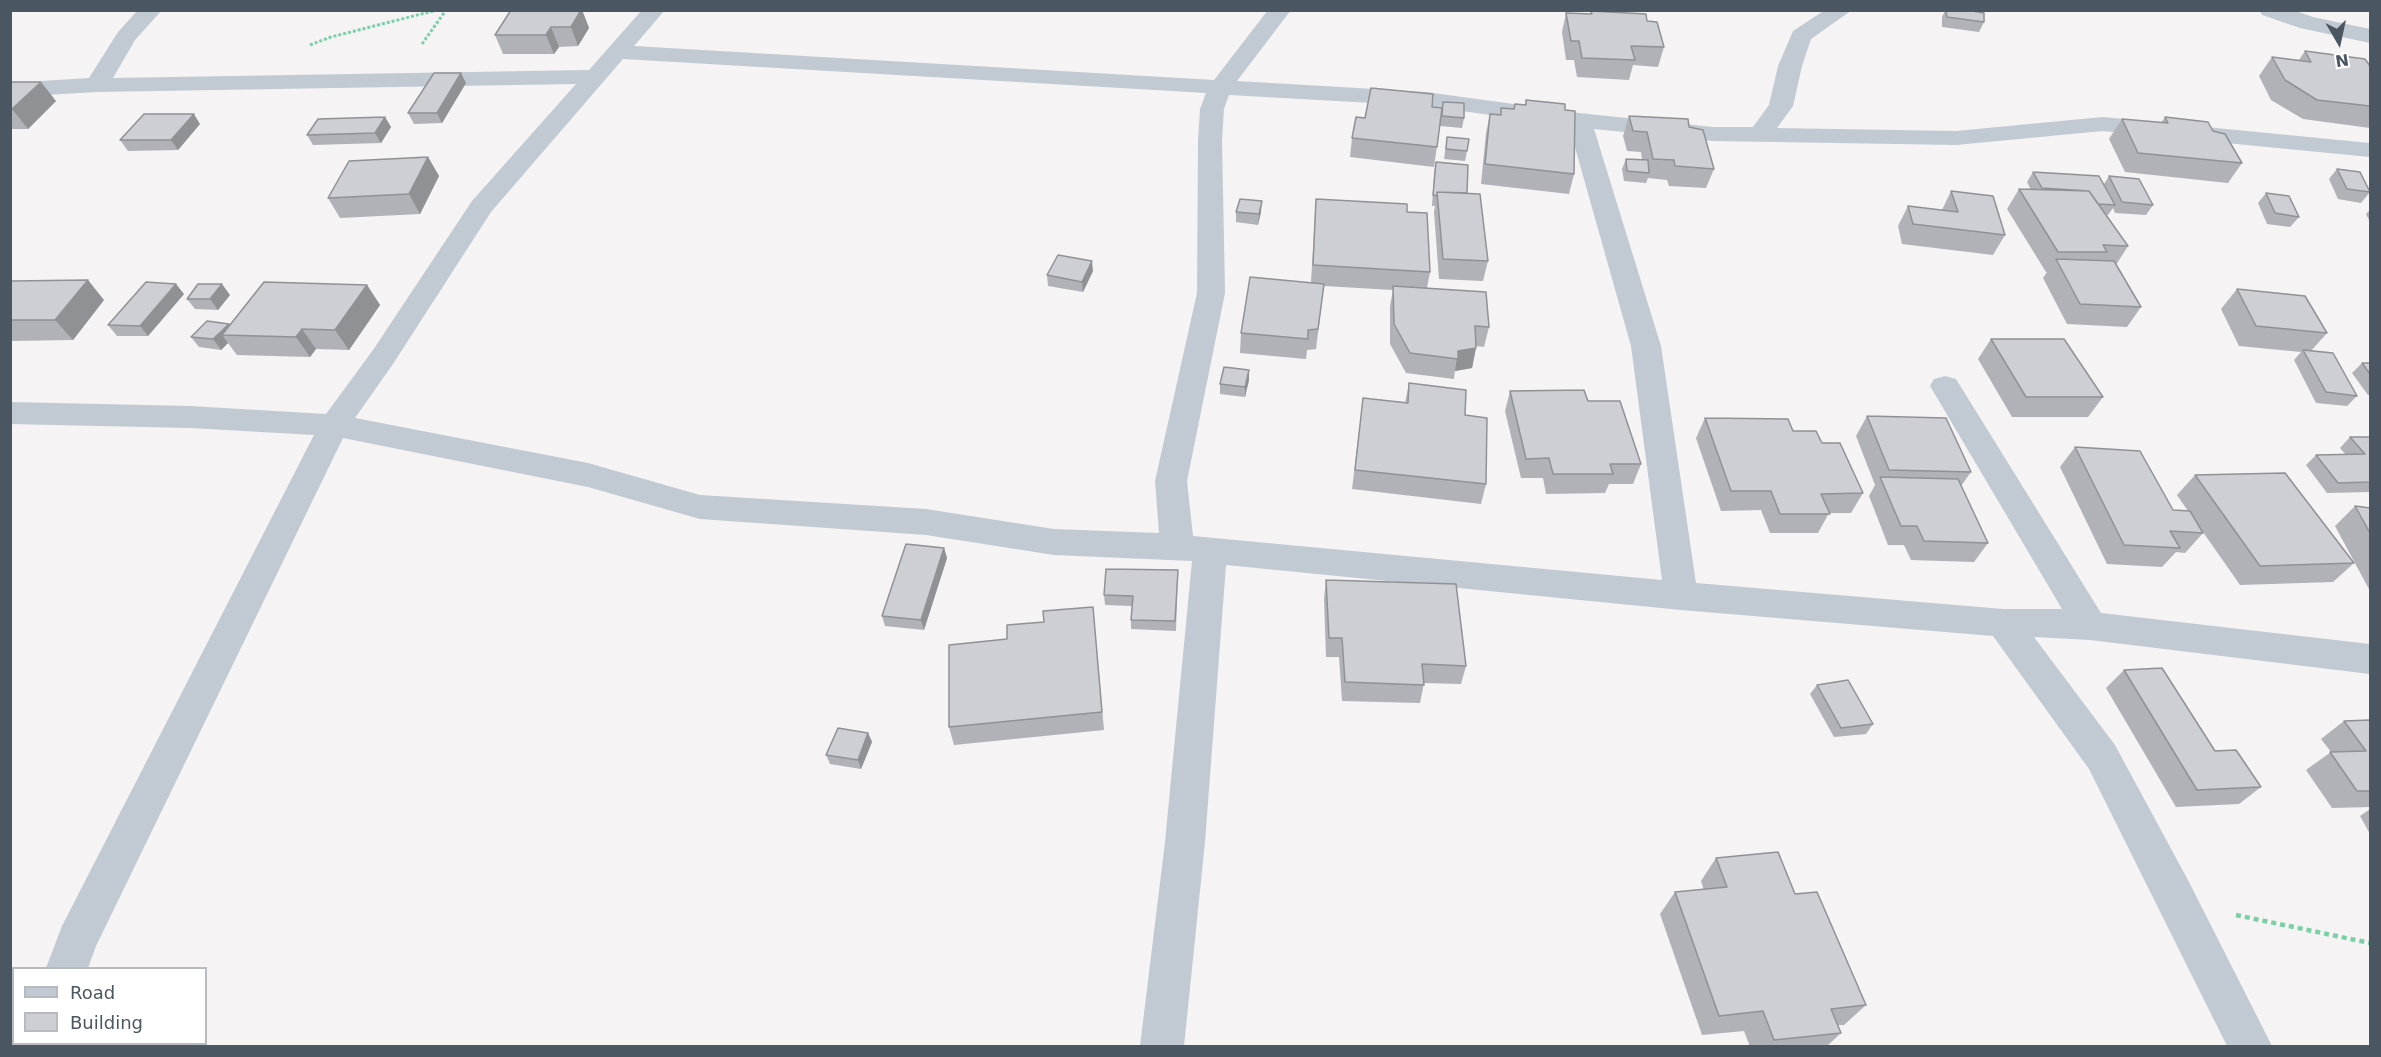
<!DOCTYPE html>
<style>
body{margin:0}
#map{position:relative;width:2381px;height:1057px;overflow:hidden;background:#f5f3f3;font-family:"DejaVu Sans",sans-serif}
canvas{display:block}
.frame{position:absolute;inset:0;border:12px solid #4a5661;pointer-events:none}
.legend{position:absolute;left:12px;top:967px;width:195px;height:78px;box-sizing:border-box;background:#fff;border:2px solid #b7bbc0;margin:0;padding:8px 10px;list-style:none;font-size:18px;color:#4a5661}
.legend li{display:flex;align-items:center;gap:12px;height:30px}
.legend b{width:30px;border:2px solid #b7bbc0}
.north{position:absolute;left:2309px;top:12px;width:60px;height:60px;-webkit-text-stroke:4px #fff;paint-order:stroke;rotate:171deg;font-size:16px;font-weight:700;line-height:24px;text-align:center;color:#4a5661}
.north::after{content:'';display:block;margin:auto;width:21px;height:27px;background:#4a5661;clip-path:polygon(50% 0,100% 100%,50% 72%,0 100%)}
</style>
<div id="map">
<canvas width="2381" height="1057"></canvas>
<div class="frame"></div>
<ul class="legend">
<li><b style="height:8px;background:#c1cad2"></b>Road</li>
<li><b style="height:16px;background:#cdcfd5"></b>Building</li>
</ul>
<div class="north">N</div>
</div>
<script>
const c = document.querySelector('canvas').getContext('2d');
c.lineJoin = 'round';
const poly = rows => new Path2D(rows.map(r => 'M' + r).join(''));
function stroke(path, color, width, dash) { c.strokeStyle = color; c.lineWidth = width; c.lineCap = dash ? 'butt' : 'round'; c.setLineDash(dash || []); c.stroke(path); }
function paint(path, color) { c.fillStyle = color; c.fill(path, 'evenodd'); }
stroke(poly([
 [422,44,446,10],
 [310,45,331,37,437,10]
]), '#7ad0a6', 3, [3, 2]);
stroke(poly([
 [2236,915,2370,943]
]), '#7ad0a6', 4.5, [5, 4]);
paint(poly([
 [138,10,162,10,135,40,113,78,589,70,642,10,665,10,634,46,1214,80,1268,10,1291,10,1237,81,1426,92,1579,113,1713,127,1753,127,1769,105,1778,66,1793,31,1825,10,1852,10,1811,39,1802,66,1793,106,1777,128,1956,131,2103,117,2370,143,2370,157,2103,131,1956,145,1713,141,1594,129,1661,346,1696,583,2003,609,2062,609,1930,386,1934,379,1945,376,1956,379,2101,613,2370,644,2370,674,2090,640,2034,637,2115,745,2189,882,2272,1046,2227,1046,2089,769,1993,636,1681,610,1226,565,1205,842,1184,1046,1140,1046,1165,842,1192,561,1054,555,926,535,700,519,588,487,343,438,96,946,88,968,46,968,62,926,314,435,190,428,10,424,10,402,190,406,326,414,373,350,472,201,576,84,97,92,10,97,10,83,89,78,118,32,138,10],
 [623,59,1206,93,1200,109,1198,140,1197,293,1155,481,1159,533,1054,529,926,509,700,495,588,463,355,418,393,364,491,212,623,59],
 [1229,95,1426,106,1569,126,1631,346,1662,580,1193,536,1187,481,1225,293,1222,140,1224,109,1229,95],
 [2259,10,2293,10,2313,17,2370,29,2370,43,2300,28,2262,15,2259,10],
 [16,1044,60,1044,59,1046,15,1046,16,1044]
]), '#c1cad2');
paint(poly([
 [511,10,582,10,589,28,578,46,559,47,554,54,503,54,495,35],
 [1939,10,1974,10,1974,12,1984,22,1979,32,1942,27,1942,17,1945,11],
 [1591,11,1647,21,1664,47,1658,67,1633,65,1629,80,1577,77,1574,60,1566,60,1562,32,1566,13,1590,14],
 [2305,51,2370,66,2370,128,2303,119,2271,100,2259,76,2272,57,2299,60],
 [10,82,56,101,28,129,10,129],
 [466,83,442,123,414,124,408,113],
 [1526,100,1565,110,1574,174,1569,194,1481,184,1486,133,1490,114,1500,115,1501,108,1513,109,1515,104,1525,105],
 [1443,102,1464,118,1462,128,1440,126,1441,117,1434,167,1350,157,1352,138,1365,118,1432,107,1441,108],
 [1629,116,1689,127,1714,169,1706,188,1669,186,1667,180,1648,178,1646,183,1624,181,1622,169,1626,159,1642,160,1641,152,1627,151,1623,136],
 [385,117,391,127,381,143,313,145,307,135],
 [2165,117,2242,163,2228,183,2125,172,2109,139,2122,119,2161,123],
 [200,124,178,150,128,151,120,140],
 [1447,137,1467,151,1465,161,1444,159],
 [428,157,439,176,420,214,340,218,328,198],
 [1436,162,1467,193,1488,261,1483,281,1439,279,1434,212,1435,206,1432,206,1434,173],
 [2337,169,2370,192,2361,203,2338,199,2329,179],
 [2033,172,2104,184,2109,176,2153,205,2146,215,2115,213,2113,208,2108,215,2106,215,2128,246,2116,265,2141,307,2127,327,2067,324,2043,278,2047,272,2046,272,2007,209,2019,189,2031,190,2027,182],
 [1951,191,2005,235,1993,255,1902,244,1898,226,1908,206,1942,210],
 [2266,193,2299,217,2290,227,2267,224,2258,203],
 [1316,199,1407,212,1430,272,1427,288,1489,327,1484,347,1476,346,1472,368,1455,371,1454,379,1406,373,1390,344,1390,306,1393,290,1324,286,1316,349,1307,350,1306,359,1240,353,1241,333,1311,282],
 [2370,210,2370,222,2366,214],
 [1236,212,1261,212,1258,225,1236,222],
 [1093,271,1083,292,1048,286,1047,275],
 [10,282,104,300,73,340,10,341],
 [367,285,380,305,349,350,316,349,310,357,237,355,228,343,221,350,199,347,191,337,229,324,230,325],
 [2237,289,2327,333,2311,351,2357,396,2347,406,2316,403,2294,360,2301,352,2239,346,2221,309],
 [184,294,148,336,117,336,108,325],
 [230,295,218,310,195,309,187,299],
 [1991,339,2103,397,2088,417,2012,417,1978,359],
 [2362,363,2370,363,2370,395,2368,395,2352,373],
 [1249,370,1249,380,1245,397,1220,394,1220,384],
 [1409,383,1465,415,1486,484,1481,504,1352,489,1363,398,1405,403],
 [1510,391,1588,401,1641,464,1633,484,1609,484,1605,493,1546,494,1543,478,1521,478,1505,411],
 [1867,416,1971,472,1961,486,1988,543,1974,562,1911,560,1904,545,1888,545,1869,496,1875,485,1856,436],
 [1705,418,1793,431,1822,443,1863,493,1851,513,1829,513,1818,533,1770,533,1761,510,1721,511,1696,438],
 [2350,437,2370,437,2370,492,2327,493,2306,465,2316,455,2346,455,2340,448],
 [2075,447,2173,510,2188,511,2177,495,2195,475,2354,563,2333,582,2240,585,2196,522,2203,533,2185,553,2176,552,2162,567,2107,564,2060,467],
 [2355,506,2370,508,2370,591,2335,526],
 [944,548,947,558,924,630,885,626,882,616],
 [1178,570,1176,631,1131,629,1131,620,1132,606,1105,605,1104,595],
 [1326,580,1466,666,1461,684,1424,683,1420,703,1342,701,1339,657,1326,657,1324,599],
 [1093,607,1104,730,954,745,949,727,1007,639,1044,622],
 [2124,670,2215,751,2261,787,2239,804,2176,807,2106,688],
 [1817,685,1873,724,1866,734,1834,737,1810,694],
 [2370,720,2370,807,2332,808,2306,770,2331,752,2321,739,2344,721],
 [868,733,872,742,861,769,830,764,826,755],
 [2370,809,2370,834,2360,816],
 [1716,858,1795,894,1866,1005,1844,1025,1838,1025,1841,1033,1826,1047,1750,1047,1744,1031,1702,1035,1660,914,1675,892,1704,890,1701,881]
]), '#b0b2b7');
paint(poly([
 [581,10,582,10,589,28,578,46,571,27],
 [551,27,559,47,554,54,546,35],
 [461,73,466,83,442,123,437,113],
 [41,82,56,101,28,129,12,109],
 [194,114,200,124,178,150,171,140],
 [385,117,391,127,381,143,375,133],
 [428,157,439,176,420,214,409,194],
 [1262,201,1261,212,1258,225,1259,214],
 [1092,261,1093,271,1083,292,1082,282],
 [88,280,104,300,73,340,55,320],
 [176,284,184,294,148,336,140,326],
 [222,284,230,295,218,310,210,299],
 [367,285,380,305,349,350,335,330],
 [229,324,237,334,222,335,228,343,221,350,213,339],
 [302,329,316,349,310,357,296,337],
 [1476,348,1472,368,1455,371,1458,351],
 [1249,370,1249,380,1245,397,1245,387],
 [944,548,947,558,924,630,921,620],
 [868,733,872,742,861,769,858,760]
]), '#909195');
const building = poly([
 [511,10,581,10,571,27,551,27,546,35,495,35,511,10],
 [1946,10,1966,10,1984,13,1984,22,1947,17,1946,10],
 [1591,11,1646,14,1647,21,1657,22,1664,47,1631,46,1635,60,1582,58,1579,41,1571,41,1566,13,1592,14,1591,11],
 [2305,51,2365,59,2370,66,2370,106,2317,100,2285,80,2272,57,2311,62,2305,51],
 [434,73,461,73,437,113,408,113,434,73],
 [10,82,41,82,12,109,10,109,10,82],
 [1371,88,1433,94,1432,107,1442,108,1437,147,1352,138,1356,117,1365,118,1371,88],
 [1526,100,1565,104,1565,110,1575,111,1574,174,1485,164,1490,114,1501,115,1501,108,1514,109,1515,104,1526,105,1526,100],
 [1443,102,1464,103,1464,118,1442,116,1443,102],
 [144,114,194,114,171,140,120,140,144,114],
 [1629,116,1688,119,1689,127,1703,130,1714,169,1675,166,1674,160,1653,159,1647,132,1633,131,1629,116],
 [385,117,375,133,307,135,318,119,385,117],
 [2165,117,2208,122,2213,131,2225,134,2242,163,2138,153,2122,119,2168,123,2165,117],
 [1447,137,1469,139,1467,151,1446,149,1447,137],
 [428,157,409,194,328,198,349,161,428,157],
 [1626,159,1648,160,1649,173,1627,171,1626,159],
 [1436,162,1468,165,1467,193,1437,192,1437,196,1433,195,1436,162],
 [2337,169,2360,172,2370,192,2347,189,2337,169],
 [2033,172,2099,176,2115,205,2098,204,2089,191,2042,188,2033,172],
 [2109,176,2139,179,2153,205,2122,202,2109,176],
 [2019,189,2089,191,2128,246,2103,245,2107,252,2058,252,2019,189],
 [1951,191,1993,196,2005,235,1913,224,1908,206,1958,212,1951,191],
 [1437,192,1480,194,1488,261,1443,259,1437,192],
 [2266,193,2289,196,2299,217,2275,213,2266,193],
 [1240,199,1262,201,1259,214,1236,212,1240,199],
 [1316,199,1407,204,1407,212,1427,213,1430,272,1313,265,1316,199],
 [1058,255,1092,261,1082,282,1047,275,1058,255],
 [2056,259,2114,261,2141,307,2080,304,2056,259],
 [1250,277,1324,284,1318,329,1308,330,1308,339,1241,333,1250,277],
 [88,280,55,320,10,320,10,282,12,281,88,280],
 [146,282,176,284,140,326,108,325,146,282],
 [264,282,367,285,335,330,302,329,296,337,222,335,264,282],
 [198,284,222,284,210,299,187,299,198,284],
 [1393,286,1486,292,1489,327,1475,326,1476,348,1458,351,1458,359,1410,353,1394,324,1393,286],
 [2237,289,2305,296,2327,333,2256,326,2237,289],
 [207,321,229,324,213,339,191,337,207,321],
 [1991,339,2064,339,2103,397,2026,397,1991,339],
 [2303,350,2333,353,2357,396,2326,392,2303,350],
 [2362,363,2370,363,2370,374,2362,363],
 [1224,367,1249,370,1245,387,1220,384,1224,367],
 [1409,383,1466,390,1465,415,1487,418,1486,484,1355,470,1363,398,1408,403,1409,383],
 [1584,390,1588,401,1620,401,1641,464,1610,464,1613,474,1553,474,1549,458,1526,459,1510,391,1584,390],
 [1867,416,1946,418,1971,472,1889,470,1867,416],
 [1705,418,1788,419,1793,431,1816,431,1822,443,1840,443,1863,493,1821,494,1830,514,1780,514,1771,491,1731,491,1705,418],
 [2350,437,2370,437,2370,482,2338,483,2316,455,2365,454,2350,437],
 [2075,447,2140,451,2173,510,2190,511,2203,533,2170,531,2180,548,2124,545,2075,447],
 [2285,473,2354,563,2260,566,2195,475,2285,473],
 [1880,477,1958,479,1988,543,1924,541,1917,526,1901,526,1880,477],
 [2355,506,2370,508,2370,533,2355,506],
 [906,544,944,548,921,620,882,616,906,544],
 [1106,569,1178,570,1175,621,1131,620,1133,596,1104,595,1106,569],
 [1326,580,1456,584,1466,666,1422,664,1424,685,1345,682,1342,638,1329,638,1326,580],
 [1093,607,1102,712,949,727,949,645,1007,639,1007,625,1044,622,1043,611,1093,607],
 [2162,668,2215,751,2236,750,2261,787,2197,790,2124,670,2162,668],
 [1848,680,1873,724,1841,728,1817,685,1848,680],
 [2370,720,2370,791,2357,791,2330,752,2366,751,2344,721,2370,720],
 [838,728,868,733,858,760,826,755,838,728],
 [1778,852,1795,894,1817,892,1866,1005,1831,1009,1841,1033,1774,1040,1763,1011,1719,1016,1675,892,1727,887,1716,858,1778,852]
]);
paint(building, '#cdcfd5');
stroke(building, '#909195', 1.5);
</script>
